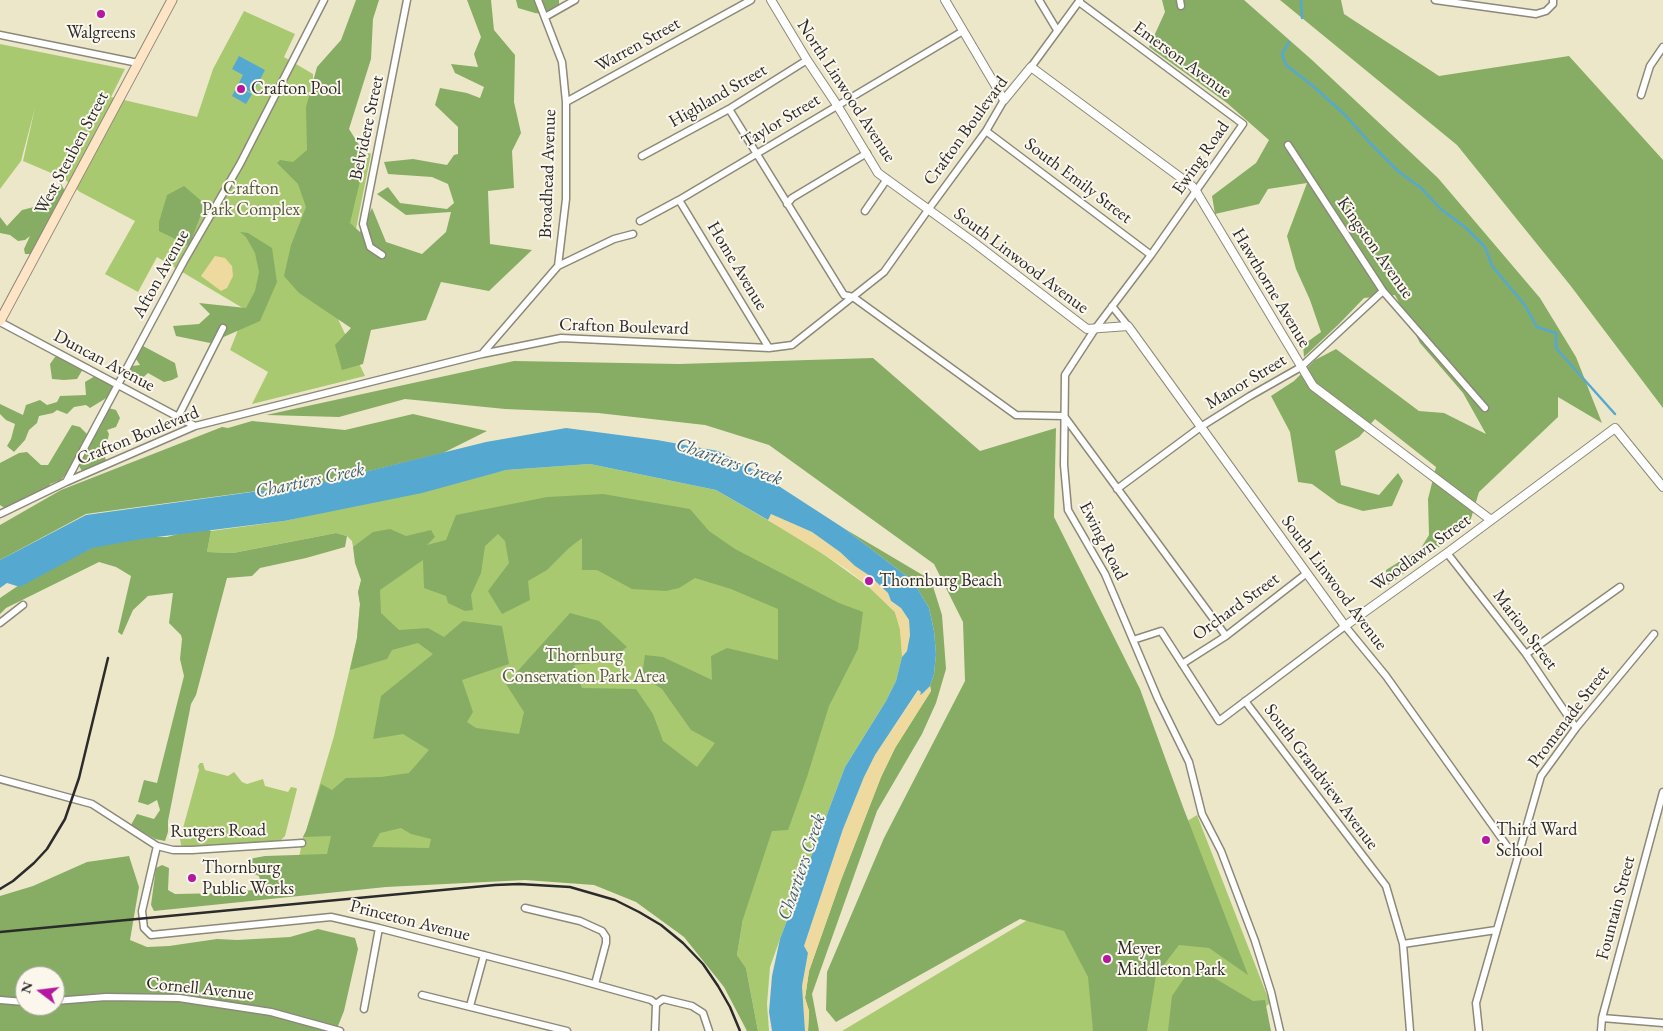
<!DOCTYPE html>
<style>
body{margin:0}
#map{position:relative;width:1663px;height:1031px;overflow:hidden;background:#ede7ca;font-family:"EB Garamond",serif}
canvas{display:block}
.north{position:absolute;left:15px;top:966px;width:50px;height:50px;box-sizing:border-box;background:#fbf7ec;border:1px solid #a8a59f;border-radius:50%;rotate:285deg;font-size:14px;font-weight:700;line-height:20px;text-align:center;color:#2b2b2b}
.north::after{content:'';display:block;margin:auto;width:18px;height:22px;background:#b5179e;clip-path:polygon(50% 0,100% 100%,50% 72%,0 100%)}
</style>
<div id="map">
<canvas width="1663" height="1031"></canvas>
<div class="north">N</div>
</div>
<script>
const c = document.querySelector('canvas').getContext('2d');
c.lineJoin = 'round';
function paint(path, color) { c.fillStyle = color; c.fill(path, 'evenodd'); }
const poly = rows => new Path2D(rows.map(r => 'M' + r).join(''));
function stroke(path, color, width, dash) { c.strokeStyle = color; c.lineWidth = width; c.lineCap = dash ? 'butt' : 'round'; c.setLineDash(dash || []); c.stroke(path); }
function write(font, color, halo, rows, align = 'center') {
  c.font = font + ' "EB Garamond",serif'; c.lineWidth = 4; c.setLineDash([]); c.textBaseline = 'middle'; c.strokeStyle = halo; c.fillStyle = color; for (const [text, x, y, turn = 0] of rows) {
    c.save(); c.translate(x, y); c.rotate((+turn || 0) * Math.PI / 180); c.textAlign = isNaN(turn) ? turn : align; if (halo) c.strokeText(text, 0, 0); c.fillText(text, 0, 0); c.restore();
  }
}
paint(poly([
 [244,11,295,34,284,57,313,74,313,124,371,154,338,319,365,376,252,404,268,372,230,350,246,310,157,257,138,292,105,274,135,221,80,192,63,178,23,161,35,108,21,161,0,189,0,44,125,69,111,97,197,117,213,69],
 [590,464,716,490,812,546,869,587,895,612,900,629,902,647,902,657,896,681,886,701,845,767,780,939,770,967,767,1004,769,1031,758,1031,746,968,737,955,743,919,695,874,298,863,303,837,306,831,334,736,357,638,360,604,358,592,363,575,363,545,353,547,352,541,347,536,336,533,233,553,207,552,211,531,284,521,506,470],
 [200,763,203,763,205,770,224,775,228,776,234,772,242,782,247,784,263,779,265,786,288,792,291,787,296,788,297,789,285,836,281,840,274,842,184,847,181,845,180,839,199,770,198,766],
 [1197,815,1270,1003,1237,1031,842,1031,1036,915]
]), '#a9c971');
paint(poly([
 [356,0,379,0,373,19,371,59,349,129,366,156,350,223,360,232,372,208,386,242,422,254,446,232,451,212,406,215,377,194,388,187,400,203,447,209,454,203,448,184,432,177,388,174,384,162,413,159,447,165,454,155,458,154,458,127,435,105,440,88,467,93,480,98,484,87,455,73,451,64,478,67,474,54,481,37,467,0,491,0,494,30,515,55,514,102,521,133,512,151,514,188,488,191,490,244,532,250,489,291,441,282,426,320,371,330,363,364,342,370,335,345,351,328,299,293,284,276,291,245,306,207,298,184,277,163,280,160,293,162,307,150,306,107,317,67,341,40],
 [516,0,559,0,559,5,552,15,535,13,518,8],
 [1162,0,1244,0,1312,60,1438,178,1540,298,1576,357,1602,423,1558,397,1558,417,1479,492,1470,522,1434,551,1388,585,1386,570,1421,548,1429,535,1428,499,1436,467,1375,419,1359,437,1335,451,1341,485,1379,495,1398,473,1403,481,1392,506,1363,511,1338,503,1312,484,1298,482,1290,432,1271,396,1294,381,1315,360,1336,349,1419,411,1444,413,1486,434,1463,393,1420,343,1395,295,1364,298,1339,324,1304,357,1303,345,1321,332,1310,300,1296,269,1287,236,1307,183,1268,189,1259,204,1215,214,1212,196,1256,163,1269,140,1227,103,1149,47,1165,12],
 [1280,0,1341,0,1344,14,1439,76,1569,56,1663,160,1663,408,1570,285,1457,145],
 [61,184,66,193,33,254,25,254,24,249,30,236,25,240,18,241,10,235,0,233,0,217,7,226,22,210,38,206,46,208,56,186],
 [184,186,205,204,189,246,159,231,159,222,167,195],
 [240,232,248,233,272,248,277,282,260,321,210,343,176,336,173,326,199,324,210,314,199,303,246,308,255,291,259,272,255,253,246,237],
 [143,346,175,363,178,377,172,380,164,382,148,373,136,384,129,381,127,375,132,366,140,365,136,359],
 [63,354,83,369,77,379,64,380,52,379,50,364,55,357],
 [873,358,980,451,1056,428,1054,517,1140,689,1183,807,1248,975,1209,948,1179,945,1156,975,1147,1031,1093,1031,1088,977,1064,931,1020,919,836,1022,826,1010,827,972,884,838,965,681,963,622,934,564,769,445,705,425,598,413,505,409,405,399,339,417,266,415,514,361,679,364],
 [100,373,113,380,115,395,108,397,90,408,86,405,74,407,67,414,57,410,53,413,39,416,37,423,29,430,25,440,14,452,7,446,11,439,15,424,6,420,0,414,0,404,23,415,26,405,40,400,47,405,57,402,60,396,86,395,85,382],
 [108,408,116,410,120,418,116,427,107,430,109,434,104,455,106,460,94,467,82,471,79,466],
 [413,414,487,431,443,453,324,482,86,514,0,560,0,525,61,490,222,427,228,428,252,421,345,430],
 [72,425,80,427,87,434,70,469,61,480,50,484,49,487,6,509,0,505,0,463,19,453,27,452,41,465,48,465],
 [603,494,690,509,709,531,735,549,839,603,863,612,858,649,829,706,807,777,788,830,772,831,743,919,737,955,746,968,758,1031,747,1031,724,987,684,937,636,902,594,885,525,880,386,887,154,911,151,905,156,868,162,865,169,868,168,890,175,894,226,893,262,889,259,876,248,871,249,859,265,856,327,854,331,836,303,837,306,831,321,784,332,790,346,778,381,777,409,773,429,750,403,734,373,739,381,696,433,654,418,643,392,650,387,659,350,670,357,638,360,604,358,592,361,580,355,563,353,547,373,532,390,529,406,536,431,530,435,537,427,545,446,540,456,515,547,497],
 [498,534,505,541,509,563,488,591,502,614,530,600,528,581,547,570,569,548,582,538,582,570,597,570,632,589,666,591,679,588,695,578,731,589,778,609,778,660,727,648,711,656,712,680,663,657,645,655,642,676,662,689,691,730,715,743,697,767,663,741,653,714,636,689,582,688,574,665,609,661,627,647,599,621,570,613,506,684,524,712,519,734,476,728,467,722,473,712,462,680,509,664,502,626,463,621,444,637,428,628,399,630,381,613,380,590,423,560,424,588,446,596,448,603,465,611,473,610,471,595,481,573,485,546],
 [401,828,411,834,431,839,429,848,372,847,380,833],
 [203,527,211,531,207,552,233,553,336,533,347,536,345,547,306,558,260,568,252,576,227,578,196,695,191,704,168,821,168,832,165,841,155,839,131,825,137,814,154,819,160,810,157,800,148,805,138,802,144,780,157,783,184,676,180,659,182,639,181,635,169,623,173,593,148,596,133,610,122,635,118,632,131,576,116,567,99,562,6,608,0,614,0,598,28,579,93,543,129,537,167,537],
 [845,529,931,580,942,615,946,669,936,703,922,734,877,811,812,994,819,1031,808,1031,809,1011,805,998,809,971,841,880,881,777,895,748,931,691,930,686,934,674,936,654,934,631,929,608,913,581],
 [129,856,139,887,130,940,147,947,169,946,217,939,237,940,290,937,318,929,355,938,358,949,344,1011,336,1031,0,1031,0,896,33,886,87,862],
 [25,976,55,976,55,1006,25,1006],
 [1201,970,1253,1001,1265,1000,1271,1031,1168,1031,1172,996,1185,977]
]), '#86ad63');
paint(poly([
 [215,256,225,258,232,266,233,276,227,288,221,291,201,276],
 [771,514,812,532,840,552,855,566,870,576,888,593,891,602,901,608,909,620,910,635,907,651,902,657,900,629,895,612,869,587,847,569,768,520],
 [930,686,931,691,895,748,881,777,841,880,809,971,805,998,809,1011,808,1031,805,1031,802,986,808,953,804,946,843,829,864,777,875,755,919,690,923,693]
]), '#eeda9e');
paint(poly([
 [239,56,265,70,253,93,240,87,252,94,246,104,232,96,243,75,232,69],
 [566,428,657,440,718,451,754,470,845,529,913,581,929,608,934,631,936,654,934,674,930,686,923,693,920,695,921,692,918,690,875,755,864,777,843,829,804,946,808,953,802,986,805,1031,772,1031,769,1012,772,976,780,939,845,767,886,701,896,681,902,657,907,651,910,635,909,620,901,608,891,601,888,593,870,576,855,566,840,552,812,532,771,514,768,520,716,490,590,464,506,470,422,493,284,521,141,539,92,548,20,587,7,583,0,588,0,560,86,515,324,482,486,442]
]), '#55a9d1');
stroke(poly([
 [1301,0,1302,18],
 [1289,42,1282,54,1286,65,1313,86,1344,114,1370,143,1399,172,1420,187,1441,209,1466,228,1485,247,1492,266,1524,304,1537,327,1556,333,1556,348,1615,414]
]), '#55a9d1', 2.5);
const minor = poly([
 [1039,0,1057,30],
 [1180,0,1181,6],
 [1435,0,1536,14,1546,11,1553,4,1553,0],
 [1079,2,1243,124,1151,255,1095,329,1065,375,1064,465,1068,510,1105,574,1158,699,1189,762,1202,814,1221,851,1255,941,1271,992,1280,1031],
 [545,17,575,0],
 [0,35,138,63],
 [1031,67,1080,0],
 [1641,95,1650,66,1663,47],
 [566,102,751,0],
 [729,109,844,295,853,297,1016,415,1064,416],
 [986,131,1151,255],
 [1288,145,1383,291,1485,408],
 [642,156,729,109,807,60],
 [679,200,769,348],
 [787,204,792,198,867,153],
 [865,211,887,179],
 [640,221,679,200,963,31],
 [382,255,370,247,363,224,407,0],
 [558,266,614,239,633,234],
 [1112,306,1128,326],
 [0,322,195,426],
 [482,354,558,266,566,199,566,102,562,62,538,0],
 [1064,416,1226,636],
 [178,417,223,328],
 [66,482,184,261,240,164,324,0],
 [1117,489,1202,426,1250,396,1301,367,1383,291],
 [0,514,66,482,195,426,482,354,561,338,769,348,792,345,884,272,928,210,986,131,1004,100],
 [1447,553,1526,654,1576,728],
 [0,623,23,605],
 [1133,640,1161,631,1219,721,1345,626,1386,676,1507,846,1519,854],
 [1526,654,1620,587],
 [1182,664,1226,636,1307,573],
 [1245,701,1386,886,1403,944,1410,1031],
 [0,779,92,804,157,846,173,850,192,850,302,843],
 [157,846,142,911,144,928,151,935,331,917,379,928,561,975,651,1000,656,1004],
 [525,908,580,921,602,931,606,937,606,943,595,984],
 [1403,944,1496,930],
 [422,995,567,1031],
 [0,1000,25,1002],
 [55,1001,106,997,179,998,271,1012,340,1031],
 [656,1004,663,999,692,1006,703,1013,709,1031],
 [470,1006,484,955],
 [364,1009,379,928],
 [1602,1018,1663,1023],
 [655,1031,656,1004],
 [1479,1031,1476,1003,1541,776,1576,728,1654,634],
 [1601,1031,1602,1018,1663,792]
]);
const tertiary = poly([
 [771,0,807,60,837,105,878,173,972,241,1087,329,1128,326,1345,626,1447,553,1615,428,1663,487],
 [945,0,1004,100,1031,67,1192,186,1196,191,1313,386,1491,520]
]);
const secondary = poly([
 [0,321,172,0]
]);
stroke(minor, '#8c897a', 9);
stroke(tertiary, '#8c897a', 10);
stroke(secondary, '#8c897a', 11);
stroke(minor, '#fff', 6);
stroke(tertiary, '#fff', 8);
stroke(secondary, '#ffe4c6', 9);
stroke(poly([
 [0,889,13,881,34,863,47,849,65,819,79,778,108,658],
 [0,932,495,885,519,884,570,887,615,900,639,912,661,925,683,943,703,964,718,986,730,1007,740,1031]
]), '#2b2b2b', 2.5);
for (const [x, y, r, color] of [
 [101,14,5,"#b5179e"],
 [241,89,5,"#b5179e"],
 [869,581,5,"#b5179e"],
 [1486,840,5,"#b5179e"],
 [192,878,5,"#b5179e"],
 [1107,959,5,"#b5179e"]
]) { const dot = new Path2D(); dot.arc(x, y, r, 0, 2 * Math.PI); c.fillStyle = color; c.fill(dot); stroke(dot, '#fbf7ec', 2); }
write('18px', '#2b2b2b', '#fbf7ec', [
 ["Walgreens",101,33,"center"],
 ["Crafton Pool",251,89],
 ["Thornburg Beach",879,581],
 ["Third Ward",1496,830],
 ["School",1496,851],
 ["Thornburg",202,868],
 ["Public Works",202,889],
 ["Meyer",1117,949],
 ["Middleton Park",1117,970]
], 'left');
write('18px', '#2b2b2b', '#fbf7ec', [
 ["Warren Street",638,45,-29],
 ["Emerson Avenue",1182,60,36],
 ["North Linwood Avenue",846,91,57],
 ["Highland Street",718,96,-30],
 ["Taylor Street",781,121,-31],
 ["Belvidere Street",367,128,-78],
 ["Crafton Boulevard",966,131,-54],
 ["West Steuben Street",72,153,-62],
 ["Ewing Road",1201,158,-55],
 ["Broadhead Avenue",548,174,-88],
 ["South Emily Street",1078,181,37],
 ["Kingston Avenue",1375,248,55],
 ["South Linwood Avenue",1021,261,37],
 ["Home Avenue",737,266,59],
 ["Afton Avenue",161,274,-61],
 ["Hawthorne Avenue",1271,288,59],
 ["Crafton Boulevard",624,327,2],
 ["Duncan Avenue",104,361,28],
 ["Manor Street",1246,382,-31],
 ["Crafton Boulevard",138,436,-22],
 ["Ewing Road",1103,541,63],
 ["Woodlawn Street",1421,553,-36],
 ["South Linwood Avenue",1334,583,53],
 ["Orchard Street",1236,607,-36],
 ["Marion Street",1525,630,53],
 ["Promenade Street",1569,717,-53],
 ["South Grandview Avenue",1321,777,53],
 ["Rutgers Road",218,831,-1],
 ["Fountain Street",1616,908,-75],
 ["Princeton Avenue",410,921,14],
 ["Cornell Avenue",200,989,6]
]);
write('18px', '#515a40', '#fbf7ec', [
 ["Crafton",251,189],
 ["Park Complex",251,210],
 ["Thornburg",584,656],
 ["Conservation Park Area",584,677]
]);
write('italic 19px', '#3c5d6d', '#fbf7ec', [
 ["Chartiers Creek",729,462,19],
 ["Chartiers Creek",310,481,-12],
 ["Chartiers Creek",802,867,-71]
]);
</script>
